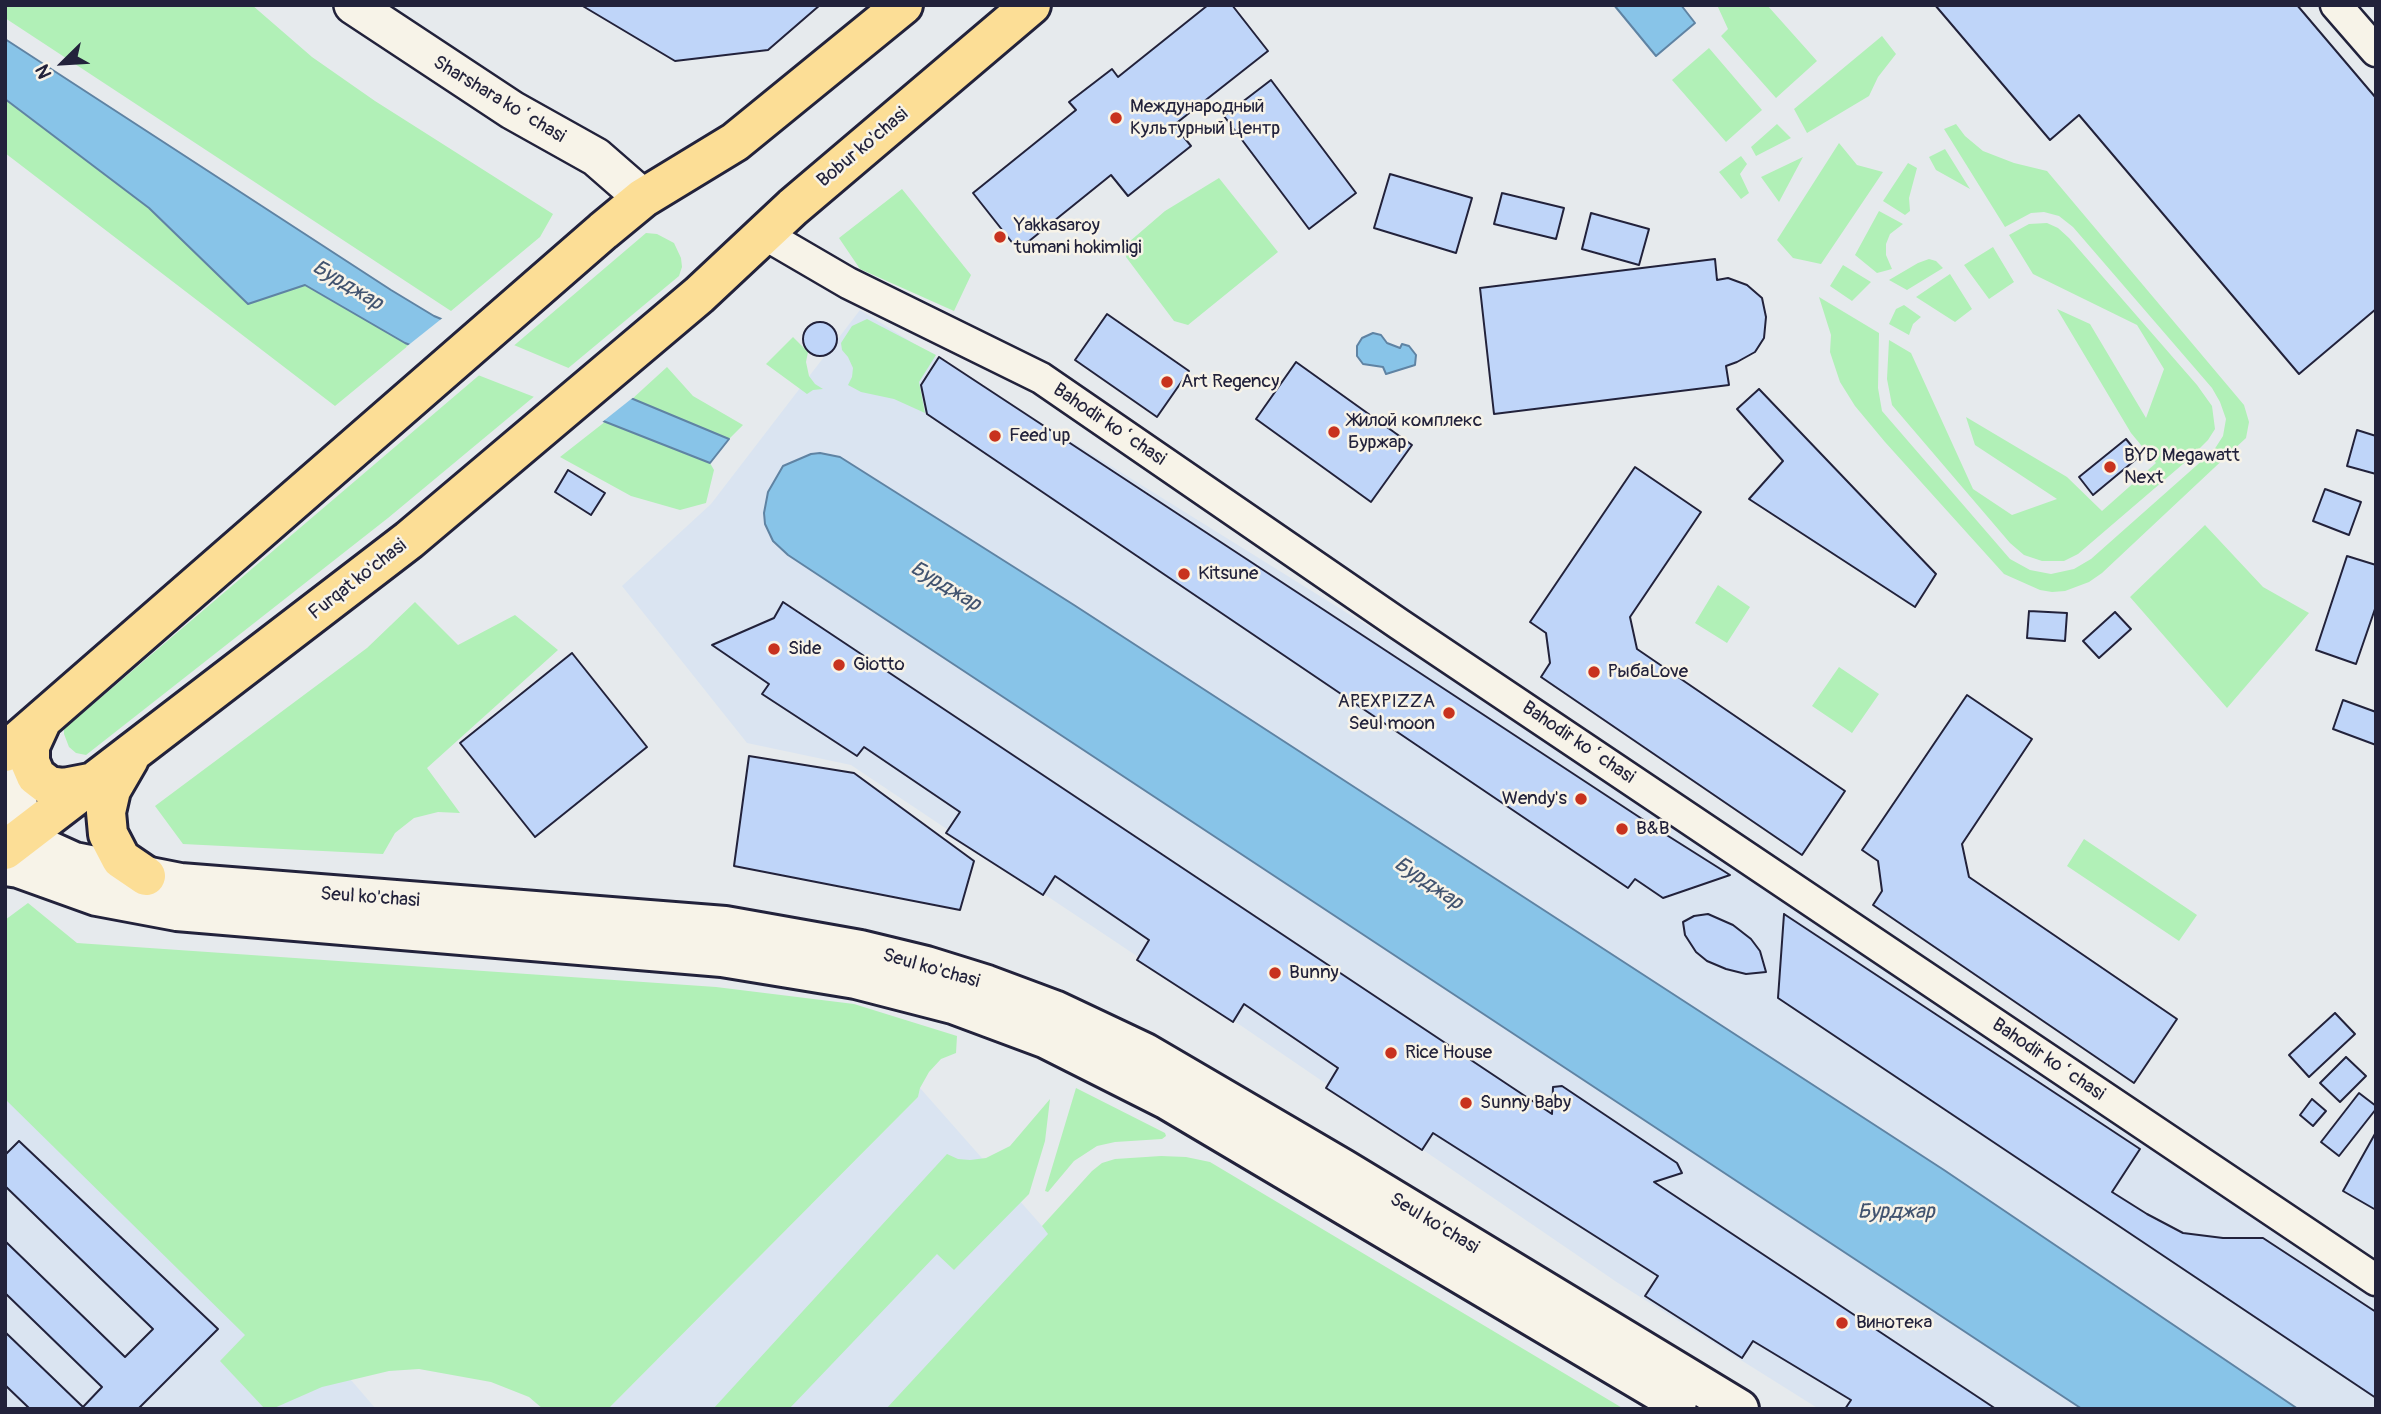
<!DOCTYPE html>
<meta charset="utf-8">
<style>
body{margin:0}
#map{position:relative;width:2381px;height:1414px;overflow:hidden;background:#e6eaed;font-family:Pangolin,sans-serif}
canvas{display:block}
.frame{position:absolute;inset:0;border:7px solid #22223b;pointer-events:none}
.north{position:absolute;left:28px;top:28px;width:70px;height:70px;-webkit-text-stroke:5px #f7f3e8;paint-order:stroke;rotate:246deg;font-size:19px;font-weight:700;line-height:28px;text-align:center;color:#22223b}
.north::after{content:'';display:block;margin:auto;width:24px;height:32px;background:#22223b;clip-path:polygon(50% 0,100% 100%,50% 72%,0 100%)}
</style>
<div id="map">
<canvas width="2381" height="1414"></canvas>
<div class="frame"></div>
<div class="north">N</div>
</div>
<script>
const c = document.querySelector('canvas').getContext('2d');
c.lineJoin = 'round';
function paint(path, color) { c.fillStyle = color; c.fill(path, 'evenodd'); }
const poly = rows => new Path2D(rows.map(r => 'M' + r).join(''));
function stroke(path, color, width, dash) { c.strokeStyle = color; c.lineWidth = width; c.lineCap = dash ? 'butt' : 'round'; c.setLineDash(dash || []); c.stroke(path); }
function write(font, color, halo, rows, align = 'center') {
  c.font = font + ' Pangolin,sans-serif'; c.lineWidth = 5; c.setLineDash([]); c.textBaseline = 'middle'; c.strokeStyle = halo; c.fillStyle = color; for (const [text, x, y, turn = 0] of rows) {
    c.save(); c.translate(x, y); c.rotate((+turn || 0) * Math.PI / 180); c.textAlign = isNaN(turn) ? turn : align; if (halo) c.strokeText(text, 0, 0); c.fillText(text, 0, 0); c.restore();
  }
}
paint(poly([
 [860,310,1405,649,2376,1300,2376,1409,1819,1409,1618,1283,1243,1027,851,765,747,743,622,586,711,504],
 [5,979,376,1409,5,1409],
 [920,1088,1049,1234,998,1290,1123,1409,608,1409,918,1097]
]), '#dae4f1');
paint(poly([
 [5,5,252,5,312,57,375,101,553,214,540,237,451,311,5,18],
 [1717,5,1767,5,1817,61,1776,98,1721,36,1728,29],
 [1882,36,1896,54,1878,77,1869,96,1807,133,1794,109],
 [1709,48,1762,110,1726,142,1672,80],
 [5,99,149,208,248,304,304,285,409,345,335,406,5,153],
 [1777,124,1791,138,1756,156,1751,147],
 [1956,124,1965,136,1983,151,2014,163,2047,171,2244,405,2249,422,2246,438,2102,573,2089,582,2065,591,2052,592,2040,590,2004,574,1885,442,1855,406,1840,382,1830,352,1831,335,1819,297,1879,333,1878,388,1882,411,2010,559,2030,570,2051,574,2074,569,2091,559,2214,450,2223,436,2226,419,2220,402,2212,388,2073,227,2059,216,2044,212,2031,213,2005,227,1944,129],
 [1839,143,1857,165,1883,172,1821,264,1793,258,1777,240],
 [1945,149,1970,189,1936,170,1929,157],
 [1741,156,1747,164,1740,174,1749,193,1741,199,1719,172],
 [1803,157,1779,202,1761,177],
 [1908,163,1917,168,1909,198,1910,211,1905,215,1883,201],
 [1219,178,1278,252,1188,325,1174,321,1126,257,1129,242,1165,211],
 [902,189,971,275,954,311,860,269,839,238],
 [1879,211,1903,224,1890,234,1886,244,1886,255,1892,269,1877,273,1855,255],
 [2047,223,2058,228,2069,238,2197,385,2212,406,2215,429,2208,440,2190,458,2078,554,2064,561,2042,561,2024,555,2010,543,1892,405,1887,379,1889,340,1911,353,1973,489,2012,515,2057,499,1975,445,1966,417,2067,477,2102,511,2156,463,2131,433,2057,309,2090,324,2146,418,2164,369,2137,325,2033,274,2009,235,2029,224],
 [646,233,657,234,674,243,681,258,682,267,679,276,388,518,86,755,76,753,69,747,64,734,64,729],
 [1993,247,2014,282,1989,299,1964,265],
 [1929,259,1936,261,1943,268,1907,290,1889,280,1918,263],
 [1843,265,1871,282,1852,301,1830,286],
 [1950,274,1972,309,1955,322,1916,297],
 [1904,305,1921,317,1913,324,1909,335,1889,324,1896,309],
 [867,319,936,355,919,382,925,413,894,399,861,392,848,385,852,377,853,368,848,357,842,350,841,343,852,326],
 [793,337,808,352,806,362,809,376,815,384,823,389,813,390,807,394,766,364],
 [667,367,693,396,743,425,729,439,632,399],
 [606,421,710,463,714,470,706,503,680,510,631,496,560,457],
 [2205,525,2263,587,2309,613,2227,708,2130,597],
 [1718,585,1750,607,1727,643,1695,623],
 [415,602,458,645,515,615,558,650,427,768,460,813,438,812,414,818,395,833,383,854,183,844,155,806,367,648],
 [1839,667,1879,694,1852,733,1812,706],
 [2084,839,2197,915,2179,941,2067,866],
 [28,903,77,943,716,987,854,1004,957,1036,956,1053,941,1059,929,1072,920,1088,918,1097,608,1409,543,1409,529,1397,491,1382,419,1369,389,1371,322,1387,272,1409,265,1409,220,1361,245,1335,5,1099,5,920],
 [1076,1088,1165,1133,1166,1136,1162,1139,1115,1142,1097,1146,1074,1161,1048,1192,1045,1191],
 [1050,1099,1045,1141,1029,1194,954,1270,937,1254,789,1409,713,1409,947,1154,958,1159,970,1160,986,1158,1010,1146],
 [1161,1156,1186,1157,1210,1162,1624,1409,886,1409,1048,1234,1042,1226,1092,1171,1102,1163,1115,1159]
]), '#b1f0b7');
const water = poly([
 [1614,5,1681,5,1695,23,1656,56,1614,5],
 [5,39,391,290,434,316,729,439,710,463,405,343,305,285,248,304,149,208,5,99,5,39],
 [1373,333,1381,335,1387,343,1400,348,1402,344,1409,346,1416,355,1415,365,1386,374,1383,367,1363,364,1357,356,1357,346,1362,338,1373,333],
 [820,453,840,457,1074,605,1944,1170,2298,1409,2082,1409,788,555,773,541,765,524,764,513,768,492,783,466,811,454,820,453]
]);
paint(water, '#88c4e8');
stroke(water, '#5f83a3', 2);
paint(poly([
 [445,316,635,396,601,423,406,347]
]), '#e6eaed');
const building = poly([
 [581,5,820,5,768,50,675,61,581,5],
 [1208,5,1232,5,1268,51,1174,125,1191,146,1128,196,1111,175,1018,250,973,193,1076,110,1069,102,1112,69,1118,77,1208,5],
 [1935,5,2297,5,2376,98,2376,309,2299,374,2079,115,2050,140,1935,5],
 [1271,80,1356,193,1309,229,1224,116,1271,80],
 [1390,174,1472,198,1456,253,1374,228,1390,174],
 [1502,193,1564,208,1556,239,1494,224,1502,193],
 [1591,213,1649,229,1639,265,1582,249,1591,213],
 [1715,259,1717,280,1728,278,1747,285,1762,298,1766,317,1764,338,1755,352,1737,362,1726,366,1729,385,1494,414,1480,288,1715,259],
 [1107,314,1189,371,1157,417,1075,360,1107,314],
 '803 339a17 17 0 1 1 34 0a17 17 0 1 1-34 0Z',
 [939,357,1665,834,1730,875,1663,898,1635,879,1628,888,927,414,921,385,939,357],
 [1296,362,1412,445,1371,502,1256,419,1296,362],
 [1759,389,1936,574,1915,607,1749,499,1783,461,1737,409,1759,389],
 [2357,430,2376,436,2376,474,2347,466,2357,430],
 [2126,439,2140,456,2093,495,2079,477,2126,439],
 [1635,467,1701,512,1630,617,1637,649,1845,791,1802,855,1541,677,1550,663,1546,633,1530,622,1635,467],
 [568,470,605,493,591,515,555,492,568,470],
 [2325,489,2361,502,2349,535,2313,521,2325,489],
 [2347,556,2376,565,2376,606,2356,664,2316,650,2347,556],
 [783,602,1552,1114,1553,1087,1562,1086,1677,1163,1682,1173,1654,1182,1996,1409,1845,1409,1851,1400,1753,1341,1742,1358,1645,1296,1658,1276,1433,1133,1422,1150,1326,1088,1338,1068,1244,1004,1233,1022,1137,960,1149,940,1055,876,1043,895,946,833,960,812,864,747,857,756,762,694,769,684,712,645,774,618,783,602],
 [2029,611,2067,613,2065,641,2027,638,2029,611],
 [2115,612,2131,629,2099,658,2083,641,2115,612],
 [572,653,647,747,535,837,460,743,572,653],
 [1967,695,2032,739,1962,844,1969,877,2177,1019,2134,1083,1873,905,1882,891,1878,861,1862,850,1967,695],
 [2343,700,2376,712,2376,745,2333,729,2343,700],
 [749,756,854,773,974,861,960,910,734,866,749,756],
 [1708,914,1733,925,1751,939,1760,951,1766,972,1746,974,1726,969,1707,961,1696,952,1685,935,1683,922,1694,916,1708,914],
 [1784,914,2140,1149,2112,1192,2147,1214,2183,1233,2223,1238,2263,1238,2376,1312,2376,1398,1778,998,1784,914],
 [2335,1013,2355,1034,2309,1077,2289,1055,2335,1013],
 [2346,1057,2366,1076,2340,1102,2320,1083,2346,1057],
 [2359,1093,2376,1106,2376,1109,2339,1156,2321,1142,2359,1093],
 [2312,1099,2326,1111,2313,1126,2300,1115,2312,1099],
 [2376,1132,2376,1210,2343,1191,2376,1132],
 [19,1141,218,1329,138,1409,30,1409,5,1385,5,1332,83,1407,102,1387,5,1293,5,1241,125,1357,153,1329,5,1186,5,1155,19,1141]
]);
paint(building, '#bfd5f9');
stroke(building, '#22223b', 2);
const minor = poly([
 [2336,5,2376,51],
 [764,234,848,283,1041,378,1399,624,2376,1280]
]);
const tertiary = poly([
 [353,5,512,110,596,157,643,198]
]);
const secondary = poly([
 [34,732,24,753,18,782,17,796,21,838,34,861],
 [21,838,74,862,180,883,725,926,860,950,926,966,987,985,1054,1010,1145,1053,1343,1169,1739,1409],
 [5,866,19,868,97,896,177,911,722,957,856,979,953,1004,1047,1039,1166,1099,1677,1402]
]);
const primary = poly([
 [41,722,30,746,30,762,36,776,49,786,64,788,95,782],
 [5,752,603,231,643,198,735,142,903,5],
 [129,759,111,790,106,812,108,834,121,859,146,876],
 [5,850,409,540,699,295,793,207,1031,5]
]);
stroke(minor, '#22223b', 35);
stroke(tertiary, '#22223b', 42);
stroke(secondary, '#22223b', 44);
stroke(primary, '#22223b', 44);
stroke(minor, '#f7f3e8', 30);
stroke(tertiary, '#f7f3e8', 37);
stroke(secondary, '#f7f3e8', 38);
stroke(primary, '#fcde96', 38);
for (const [x, y, r, color] of [
 [1116,118,7,"#c8321e"],
 [1000,237,7,"#c8321e"],
 [1167,382,7,"#c8321e"],
 [1334,432,7,"#c8321e"],
 [995,436,7,"#c8321e"],
 [2110,467,7,"#c8321e"],
 [1184,574,7,"#c8321e"],
 [774,649,7,"#c8321e"],
 [839,665,7,"#c8321e"],
 [1594,672,7,"#c8321e"],
 [1449,713,7,"#c8321e"],
 [1581,799,7,"#c8321e"],
 [1622,829,7,"#c8321e"],
 [1275,973,7,"#c8321e"],
 [1391,1053,7,"#c8321e"],
 [1466,1103,7,"#c8321e"],
 [1842,1323,7,"#c8321e"]
]) { const dot = new Path2D(); dot.arc(x, y, r, 0, 2 * Math.PI); c.fillStyle = color; c.fill(dot); stroke(dot, '#f7f3e8', 2.5); }
write('19px', '#22223b', '#f7f3e8', [
 ["Sharshara koʻchasi",499,100,31],
 ["Bobur ko'chasi",863,148,-40],
 ["Bahodir koʻchasi",1109,425,34],
 ["Furqat ko'chasi",358,580,-38],
 ["Bahodir koʻchasi",1578,743,34],
 ["Seul ko'chasi",370,898,4],
 ["Seul ko'chasi",931,969,16],
 ["Bahodir koʻchasi",2048,1060,34],
 ["Seul ko'chasi",1434,1224,31]
]);
write('19px', '#22223b', '#f7f3e8', [
 ["Международный",1130,107],
 ["Культурный Центр",1130,129],
 ["Yakkasaroy",1014,226],
 ["tumani hokimligi",1014,248],
 ["Art Regency",1181,382],
 ["Жилой комплекс",1348,421],
 ["Буржар",1348,443],
 ["Feed up",1009,436],
 ["BYD Megawatt",2124,456],
 ["Next",2124,478],
 ["Kitsune",1198,574],
 ["Side",788,649],
 ["Giotto",853,665],
 ["РыбаLove",1608,672],
 ["APEXPIZZA",1435,702,"right"],
 ["Seul moon",1435,724,"right"],
 ["Wendy's",1567,799,"right"],
 ["B&B",1636,829],
 ["Bunny",1289,973],
 ["Rice House",1405,1053],
 ["Sunny Baby",1480,1103],
 ["Винотека",1856,1323]
], 'left');
write('italic 21px', '#41536f', '#f7f3e8', [
 ["Бурджар",347,286,31],
 ["Бурджар",945,587,31],
 ["Бурджар",1428,884,34],
 ["Бурджар",1896,1213]
]);
</script>
